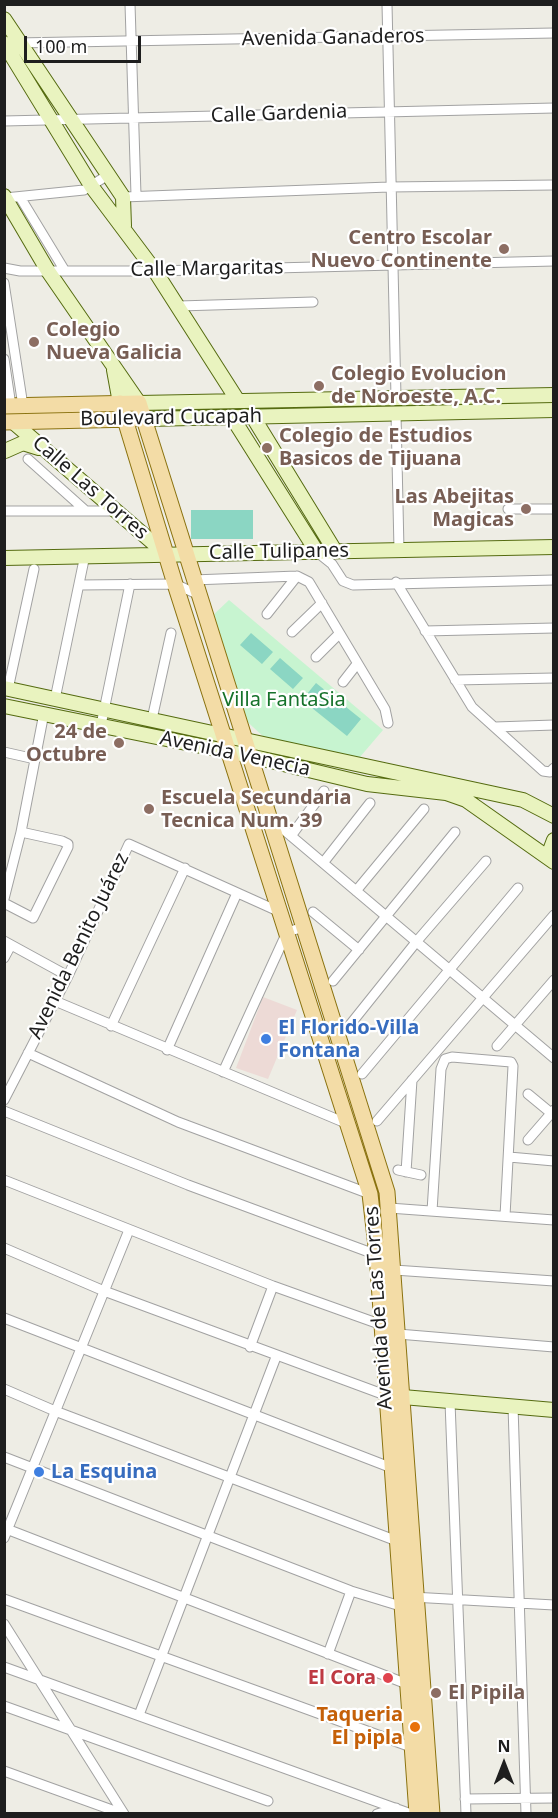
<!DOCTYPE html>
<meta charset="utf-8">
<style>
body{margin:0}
#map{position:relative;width:558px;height:1818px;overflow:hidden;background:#eeede5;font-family:"Noto Sans",sans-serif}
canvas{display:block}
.frame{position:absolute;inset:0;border:6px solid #1e1e1e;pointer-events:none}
.north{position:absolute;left:474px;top:1734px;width:60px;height:60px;-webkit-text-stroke:4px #fff;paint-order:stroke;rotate:0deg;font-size:16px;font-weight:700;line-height:24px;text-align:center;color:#1e1e1e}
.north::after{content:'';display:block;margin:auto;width:21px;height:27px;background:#1e1e1e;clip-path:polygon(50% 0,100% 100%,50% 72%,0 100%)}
.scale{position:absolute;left:24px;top:36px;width:117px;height:27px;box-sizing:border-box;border:3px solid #1e1e1e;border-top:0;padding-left:8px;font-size:18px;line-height:21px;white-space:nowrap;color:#1e1e1e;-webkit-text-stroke:4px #fff;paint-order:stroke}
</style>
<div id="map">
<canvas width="558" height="1818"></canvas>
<div class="frame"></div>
<div class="north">N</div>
<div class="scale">100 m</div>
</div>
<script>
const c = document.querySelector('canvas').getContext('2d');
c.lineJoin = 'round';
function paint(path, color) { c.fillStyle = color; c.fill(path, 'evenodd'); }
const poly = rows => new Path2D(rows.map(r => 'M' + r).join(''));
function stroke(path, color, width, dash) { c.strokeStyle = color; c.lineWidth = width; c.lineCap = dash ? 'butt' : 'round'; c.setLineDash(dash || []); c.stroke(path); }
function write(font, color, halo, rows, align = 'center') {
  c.font = font + ' "Noto Sans",sans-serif'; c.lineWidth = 4.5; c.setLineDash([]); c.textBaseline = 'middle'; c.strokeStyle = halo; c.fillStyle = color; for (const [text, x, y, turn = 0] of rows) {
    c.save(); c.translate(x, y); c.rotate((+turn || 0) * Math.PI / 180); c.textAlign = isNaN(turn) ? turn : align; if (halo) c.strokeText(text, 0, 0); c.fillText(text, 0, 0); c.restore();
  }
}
paint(poly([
 [263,997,297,1010,268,1079,236,1068]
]), '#eddad6');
paint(poly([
 [229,600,383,730,360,757,265,738,242,717,210,618]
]), '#c7f4d0');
paint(poly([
 [191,510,253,510,253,539,191,539],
 [251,633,273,652,262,664,240,645],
 [280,658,303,678,293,689,270,669],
 [316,683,361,719,347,736,302,700]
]), '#8bd6c3');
const street = poly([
 [130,4,136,195],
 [387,4,396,397],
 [16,43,554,33],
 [4,121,554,108],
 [20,197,65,271],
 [123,197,389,187,554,185],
 [5,198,84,190,108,175],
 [4,268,20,271,155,271,554,261],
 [4,283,23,406],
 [179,306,313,302],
 [4,359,11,406],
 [396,414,399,550],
 [28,459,86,511],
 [508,509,554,509],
 [4,511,116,511],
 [317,552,332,564,343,581,353,585,554,580],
 [193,580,297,576,309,582,385,709,388,723],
 [396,582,472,707,543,771,550,772,554,768],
 [80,585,175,584,197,594],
 [267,614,297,576],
 [425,631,554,628],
 [292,632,322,603],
 [316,657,339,634],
 [455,680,554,678],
 [343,682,357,664],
 [8,689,34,569],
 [55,699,85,555],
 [152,719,171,633],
 [101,725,130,584],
 [495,727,554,725],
 [4,752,35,759],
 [271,819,554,1058],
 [291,836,324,791],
 [323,863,370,803],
 [356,891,424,809],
 [4,899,21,832,44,713],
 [4,903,33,918,68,847,68,844,62,841,21,832],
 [313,912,359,950],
 [4,941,68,976],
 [4,958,11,945],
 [333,981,455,832],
 [55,1001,348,1124],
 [111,1026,185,868],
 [349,1026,417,941,486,861],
 [497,1046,554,980],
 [167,1050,237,893],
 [28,1053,178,1122,370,1194],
 [223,1072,287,932,304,927],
 [362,1074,518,888],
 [528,1094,551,1113],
 [4,1100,68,976,129,844,280,912],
 [4,1111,188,1185,377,1255],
 [377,1121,554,915],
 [528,1140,554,1110],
 [509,1157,554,1161],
 [398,1170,421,1175],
 [406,1172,412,1080],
 [4,1180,273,1286,382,1325],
 [389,1208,554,1220],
 [432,1211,441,1069,445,1059,452,1057,511,1062,513,1066,505,1216],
 [4,1248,104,1291,385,1395],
 [394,1270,554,1281],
 [4,1318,392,1468],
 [398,1334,554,1347],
 [250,1347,273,1286],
 [4,1389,55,1411,397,1541],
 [450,1402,466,1814],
 [513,1406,526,1814],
 [4,1457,351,1591,407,1608],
 [4,1528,407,1684],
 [4,1538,129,1230],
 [412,1597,554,1605],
 [4,1599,411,1747],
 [4,1624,124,1814],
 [328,1654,351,1591],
 [4,1667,411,1814],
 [4,1706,268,1801],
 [139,1715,276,1357],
 [4,1771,123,1814],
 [465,1799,554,1798],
 [377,1814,396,1808]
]);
const secondary = poly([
 [4,19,123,197,124,226],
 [4,43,92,187,155,271,238,401],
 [4,196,48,271,139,403,554,395],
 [114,370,120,403],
 [232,417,317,552],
 [253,417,335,551],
 [146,419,554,410],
 [13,422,166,554],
 [5,451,23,443,39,448],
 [4,558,554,547],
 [4,688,523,800,554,816],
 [4,706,250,756,367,784,446,793,466,800,554,862],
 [554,840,551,848,554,861],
 [391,1396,554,1410]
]);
const primary = poly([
 [120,403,175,584,370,1194,377,1255,417,1814],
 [4,406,139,403,387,1192,432,1814],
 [4,422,133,419]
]);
stroke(street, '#a2a2a2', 11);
stroke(secondary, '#556b10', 16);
stroke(primary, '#8a720f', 17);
stroke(street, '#fff', 9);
stroke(secondary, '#e9f3bf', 14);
stroke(primary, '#f3dca6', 15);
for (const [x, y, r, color] of [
 [504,249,6,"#8d6e63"],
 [34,342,6,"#8d6e63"],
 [319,386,6,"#8d6e63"],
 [267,448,6,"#8d6e63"],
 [526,509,6,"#8d6e63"],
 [119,743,6,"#8d6e63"],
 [149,809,6,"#8d6e63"],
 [266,1039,6,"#3f7fe0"],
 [39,1472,6,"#3f7fe0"],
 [388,1678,6,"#e0444e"],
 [436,1693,6,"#8d6e63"],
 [415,1727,6,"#e8710a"]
]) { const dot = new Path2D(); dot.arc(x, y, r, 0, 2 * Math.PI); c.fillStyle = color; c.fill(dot); stroke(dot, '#fff', 2); }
write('20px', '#1e1e1e', '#fff', [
 ["Avenida Ganaderos",333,38,-1],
 ["Calle Gardenia",279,114,-2],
 ["Calle Margaritas",207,269,-1],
 ["Boulevard Cucapah",171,418,-1],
 ["Calle Las Torres",90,488,41],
 ["Calle Tulipanes",279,552,-1],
 ["Avenida Venecia",235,754,12],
 ["Avenida Benito Juárez",79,946,-64],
 ["Avenida de Las Torres",379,1308,-94]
]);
write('bold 20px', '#785e54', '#fff', [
 ["Centro Escolar",492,238,"right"],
 ["Nuevo Continente",492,261,"right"],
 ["Colegio",46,330],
 ["Nueva Galicia",46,353],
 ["Colegio Evolucion",331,374],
 ["de Noroeste, A.C.",331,397],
 ["Colegio de Estudios",279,436],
 ["Basicos de Tijuana",279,459],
 ["Las Abejitas",514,497,"right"],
 ["Magicas",514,520,"right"],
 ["24 de",107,732,"right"],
 ["Octubre",107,755,"right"],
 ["Escuela Secundaria",161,798],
 ["Tecnica Num. 39",161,821],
 ["El Pipila",448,1693]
], 'left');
write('20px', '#16722b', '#fff', [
 ["Villa FantaSia",284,700]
]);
write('bold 20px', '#366cbe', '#fff', [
 ["El Florido-Villa",278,1028],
 ["Fontana",278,1051],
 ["La Esquina",51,1472]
], 'left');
write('bold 20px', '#be3a42', '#fff', [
 ["El Cora",376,1678]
], 'right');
write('bold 20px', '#c56008', '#fff', [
 ["Taqueria",403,1715],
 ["El pipla",403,1738]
], 'right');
</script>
